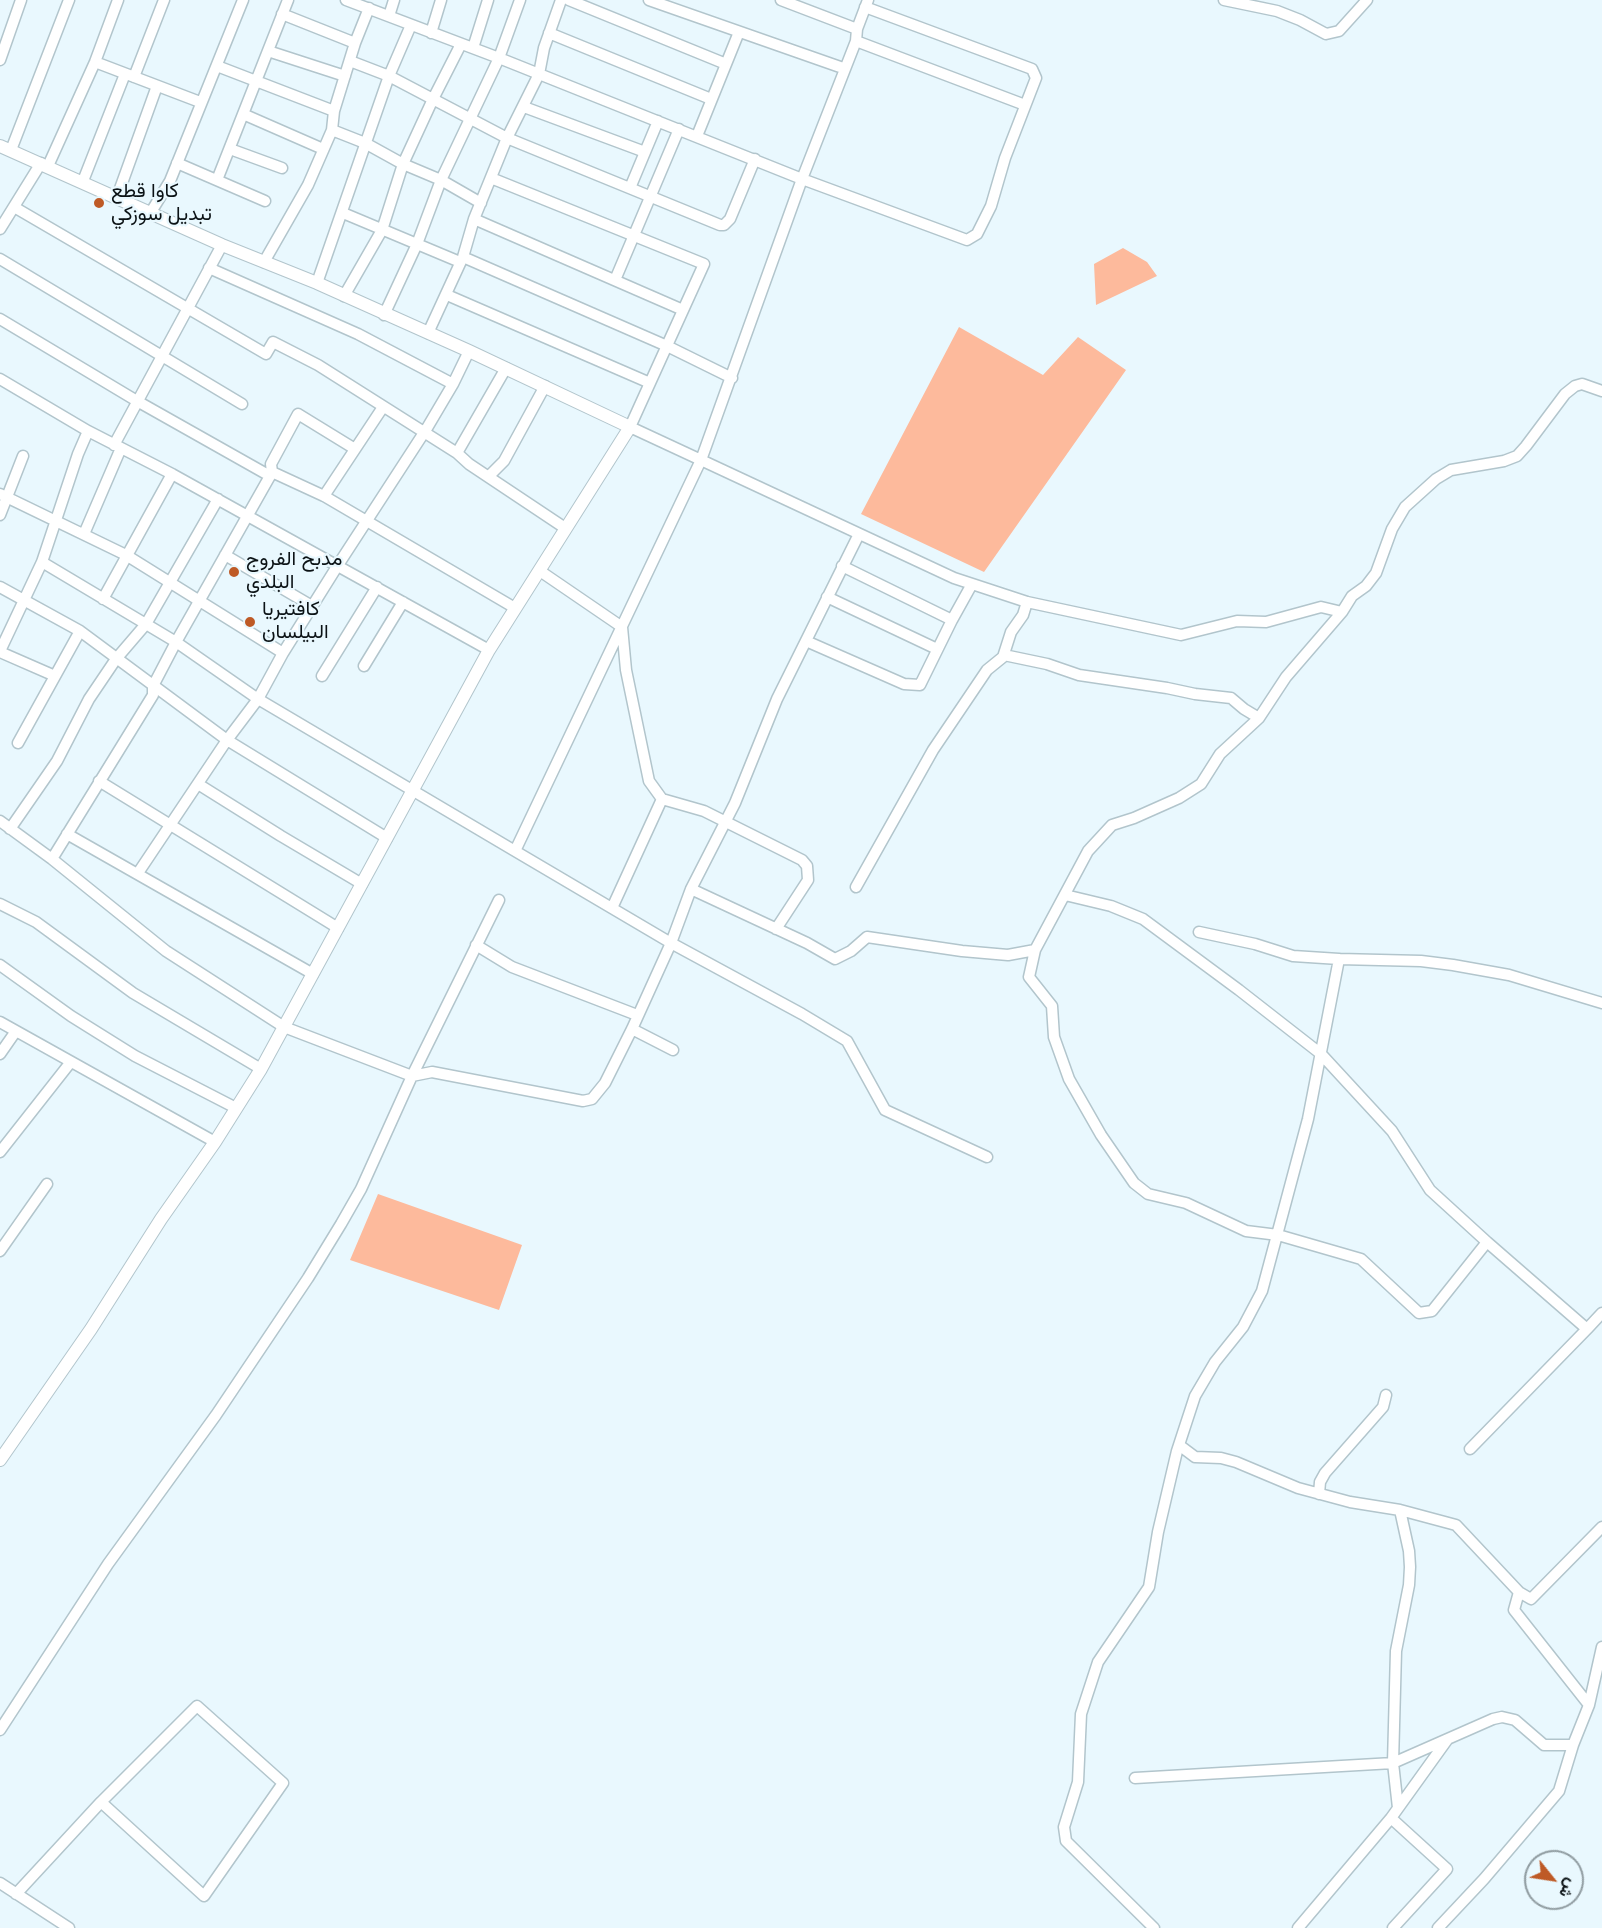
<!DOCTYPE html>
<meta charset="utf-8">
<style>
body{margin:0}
#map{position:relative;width:1602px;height:1928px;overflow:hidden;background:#e9f8fe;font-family:Poppins,Vazirmatn,sans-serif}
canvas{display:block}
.north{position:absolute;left:1524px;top:1850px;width:60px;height:60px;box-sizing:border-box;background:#e9f8fe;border:2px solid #909ca1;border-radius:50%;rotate:120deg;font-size:16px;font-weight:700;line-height:24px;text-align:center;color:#0b1215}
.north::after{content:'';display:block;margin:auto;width:21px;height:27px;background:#be5a26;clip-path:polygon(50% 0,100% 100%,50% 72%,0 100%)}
</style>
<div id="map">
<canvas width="1602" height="1928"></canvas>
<div class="north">ش</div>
</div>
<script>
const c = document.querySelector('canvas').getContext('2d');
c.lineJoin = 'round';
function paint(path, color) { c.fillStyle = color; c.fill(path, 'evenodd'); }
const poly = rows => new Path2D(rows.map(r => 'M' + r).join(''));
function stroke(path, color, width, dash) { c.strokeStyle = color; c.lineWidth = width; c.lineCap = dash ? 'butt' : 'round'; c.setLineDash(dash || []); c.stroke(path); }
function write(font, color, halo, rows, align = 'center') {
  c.font = font + ' Poppins,Vazirmatn,sans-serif'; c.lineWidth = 4.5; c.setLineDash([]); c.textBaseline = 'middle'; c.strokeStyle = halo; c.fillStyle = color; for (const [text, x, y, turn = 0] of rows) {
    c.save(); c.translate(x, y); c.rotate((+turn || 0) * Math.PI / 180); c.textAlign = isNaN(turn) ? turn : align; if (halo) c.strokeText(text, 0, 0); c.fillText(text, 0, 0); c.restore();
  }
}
paint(poly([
 [1123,248,1147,262,1157,276,1096,305,1094,264],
 [959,327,1043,375,1078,337,1126,370,984,572,861,514],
 [378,1194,522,1245,499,1310,350,1260]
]), '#fdba9c');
const minor = poly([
 [346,0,499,58,802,179,967,240,977,234,991,206,1005,158,1036,78,1032,69,865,7],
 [569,0,726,64],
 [649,0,843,68],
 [781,0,857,29],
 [868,0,857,29,856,41,802,179,701,460,954,578,1027,602,1181,635,1237,621,1266,622,1321,607,1342,612],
 [1224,0,1277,11,1300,20,1326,34,1339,31,1367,0],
 [282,14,355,43],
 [389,16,394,0],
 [431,33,441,0],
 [549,33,711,99],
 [856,41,1025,105],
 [473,48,488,0],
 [268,51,345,76],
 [0,60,21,0],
 [350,61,389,76,507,138,720,225,724,225,730,219,755,159],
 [95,62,200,102],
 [217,66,334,111],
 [134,77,164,0],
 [524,107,645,152],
 [243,114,323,149],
 [332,130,365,143,403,164,441,180,481,203],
 [697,136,739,32],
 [230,149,282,168],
 [11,150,69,0],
 [177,163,265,201],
 [48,166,95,62,118,0],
 [491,178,704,264,630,427,701,460,515,851,671,943,802,1014,847,1041,885,1110,987,1157],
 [217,180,288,0],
 [83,181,125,74],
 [630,188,658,121],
 [117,197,157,86],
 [14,207,266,354,273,342,318,365,457,453,469,464,565,528],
 [151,212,170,181,243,0],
 [343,213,460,262],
 [474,219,683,310],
 [0,229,41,163],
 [463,257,667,346,732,378],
 [0,259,242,404],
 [264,262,308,185,332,130,334,111,355,43,369,8],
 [209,268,358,334,453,384],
 [615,280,679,129],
 [317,283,389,76,411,25],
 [447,295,650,383],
 [344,296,382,230,403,164,433,99,461,44],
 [384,315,417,244,441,180,499,58,520,0],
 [0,319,137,401,270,476],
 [428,333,463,257,474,219,507,138,539,74,544,48,561,0],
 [0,379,88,431,172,474,489,650],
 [1602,391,1582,384,1575,386,1565,394,1526,446,1517,456,1504,461,1451,470,1436,479,1405,507,1392,529,1376,573,1366,586,1352,596,1342,612,1286,677,1259,718,1220,754,1201,784,1179,798,1134,818,1112,825,1088,851,1035,950,1029,977,1052,1006,1054,1037,1069,1079,1101,1135,1134,1183,1148,1194,1186,1203,1246,1231,1278,1235,1361,1259,1419,1313,1432,1311,1487,1242,1587,1329,1602,1313],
 [114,445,222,245],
 [457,453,506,368],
 [272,472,324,496,515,608],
 [489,476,504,461,545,386],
 [0,494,126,555,283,653],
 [324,496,383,407],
 [0,515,23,456],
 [84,534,121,448],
 [225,555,312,606],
 [42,562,176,642,258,699,515,851],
 [842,566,952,620],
 [540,571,622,627,626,670,649,781,662,799],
 [0,587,80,631,227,740,387,838],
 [827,597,937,649],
 [103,599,172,474],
 [806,641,904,684,920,685,952,620,972,584],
 [0,651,42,562,78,454,88,431],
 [0,652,55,676],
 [1004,655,1047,664,1079,675,1167,688,1195,694,1231,698,1244,709,1259,718],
 [364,666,403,602],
 [322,676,377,587],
 [18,743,80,631],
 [99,781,338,928],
 [198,784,281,836,362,884],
 [0,821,52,859,166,951,284,1027,412,1076,432,1072,583,1101,592,1099,605,1083,632,1029,671,943,691,889,735,803,777,699,859,534],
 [10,829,57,761,89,699,116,659,146,624,218,499],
 [67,834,313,974],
 [52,859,153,695,153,686,176,642,270,476,272,472,271,464,298,414,355,449],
 [138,873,227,740,258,699,283,653,338,565,427,428,453,384,469,351],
 [856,887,933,750,987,670,1003,657,1011,632,1023,615,1027,602],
 [691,889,807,943,835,959,851,951,867,937,962,951,1008,955,1035,950],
 [1065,895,1111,906,1143,919,1239,990,1321,1054,1392,1131,1430,1190,1487,1242],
 [0,904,36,922,133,993,261,1069],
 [612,908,662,799,704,811,802,860,807,866,808,880,776,929],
 [1199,932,1255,944,1293,956,1339,959,1421,961,1453,965,1509,975,1602,1003],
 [476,945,512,967,637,1015],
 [0,965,71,1016,135,1056,236,1108],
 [0,1022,215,1142],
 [632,1029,673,1050],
 [0,1054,16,1031],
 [0,1152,70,1063],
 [0,1251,47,1184],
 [1179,1445,1195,1457,1221,1458,1236,1462,1298,1488,1350,1502,1400,1510,1456,1525,1519,1592],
 [1470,1449,1587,1329],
 [1319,1494,1320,1482,1325,1473,1383,1407,1386,1395],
 [1589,1705,1514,1610,1519,1592,1531,1599,1602,1527],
 [0,1730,108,1564,216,1415,308,1278,341,1224,361,1189,412,1076,499,900],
 [1135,1778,1393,1763,1493,1719,1502,1717,1515,1720,1544,1745,1573,1745,1589,1705,1602,1647],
 [1398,1808,1393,1763,1396,1651,1409,1585,1410,1567,1409,1551,1400,1510],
 [1391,1818,1447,1869,1393,1928],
 [0,1883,69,1928],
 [16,1894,101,1802,197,1706,283,1783,204,1896,101,1802],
 [1154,1928,1066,1841,1064,1827,1078,1782,1081,1714,1098,1662,1149,1587,1158,1532,1177,1451,1195,1396,1215,1362,1243,1327,1262,1291,1308,1119,1339,959],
 [1298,1928,1391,1818,1447,1740],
 [1438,1928,1484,1879,1559,1791,1573,1745]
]);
const tertiary = poly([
 [0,146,222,245,317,283,469,351,630,427,489,650,261,1069,215,1142,161,1219,91,1329,0,1460]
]);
stroke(minor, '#b2c5cc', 13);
stroke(tertiary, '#b2c5cc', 14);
stroke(minor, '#fff', 10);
stroke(tertiary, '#fff', 12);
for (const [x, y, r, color] of [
 [99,203,6,"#be5a26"],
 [234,572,6,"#be5a26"],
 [250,622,6,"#be5a26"]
]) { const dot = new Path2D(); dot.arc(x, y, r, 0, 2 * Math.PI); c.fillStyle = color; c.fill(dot); stroke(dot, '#e9f8fe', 2); }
write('20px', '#0b1215', '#e9f8fe', [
 ["كاوا قطع",111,192],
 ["تبديل سوزكي",111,215],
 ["مدبح الفروج",246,560],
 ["البلدي",246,583],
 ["كافتيريا",262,610],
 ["البيلسان",262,633]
], 'left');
</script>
